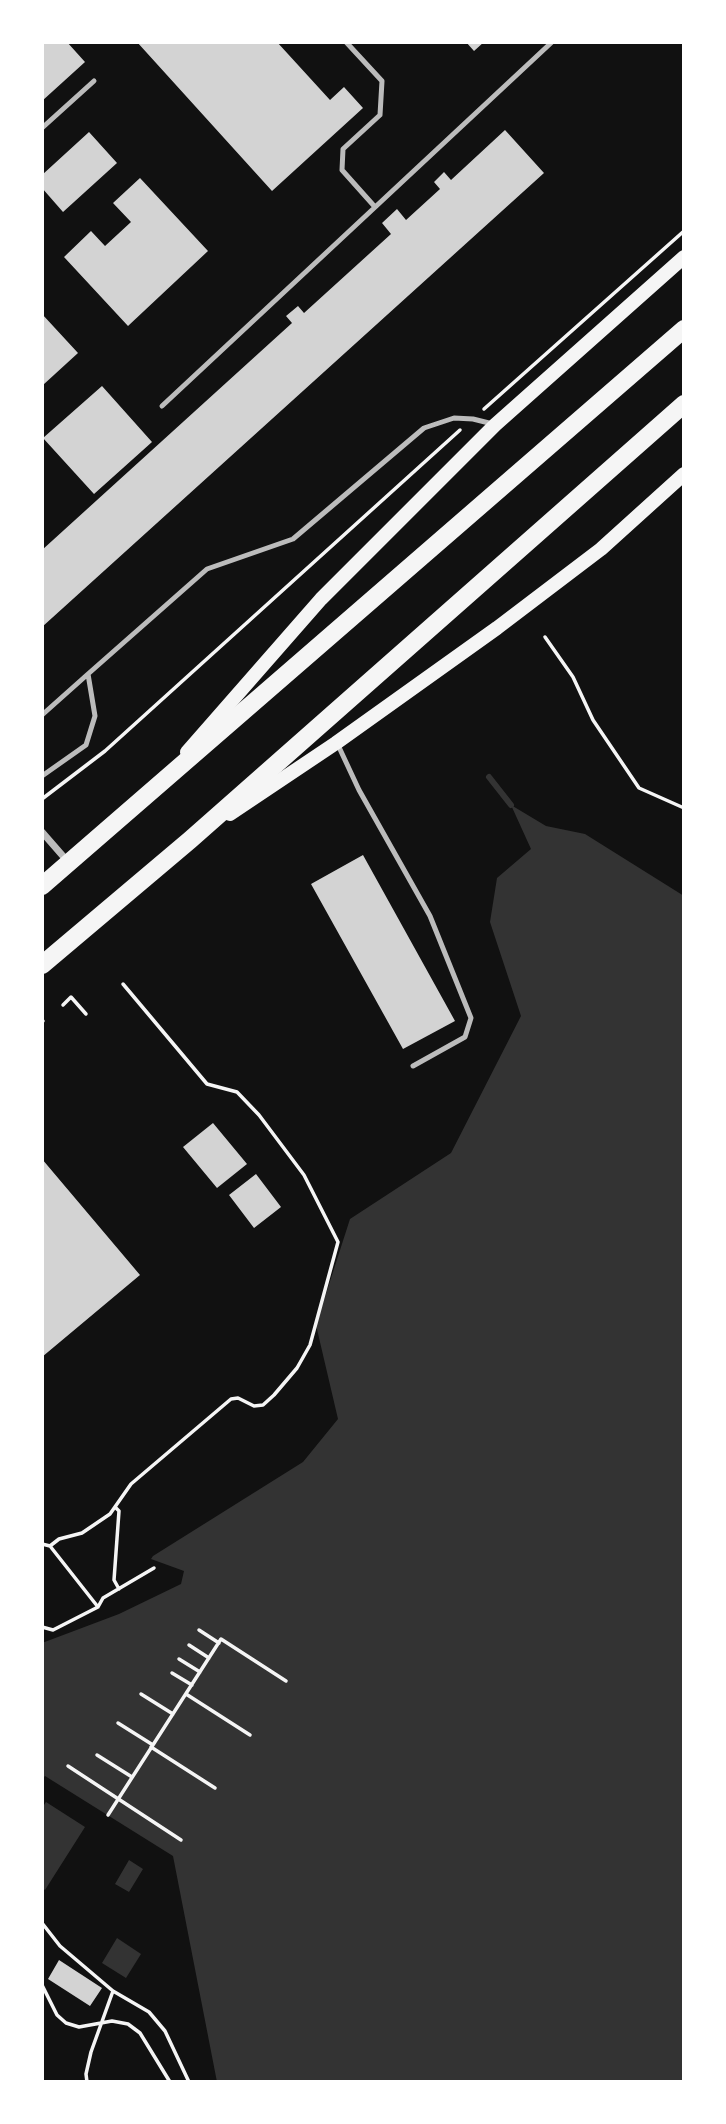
<!DOCTYPE html>
<style>
body{margin:0}
#map{position:relative;width:726px;height:2124px;overflow:hidden;background:#111;font-family:"PT Sans Narrow",sans-serif}
canvas{display:block}
.frame{position:absolute;inset:0;border:44px solid #fff;pointer-events:none}
</style>
<div id="map">
<canvas width="726" height="2124"></canvas>
<div class="frame"></div>
</div>
<script>
const c = document.querySelector('canvas').getContext('2d');
c.lineJoin = 'round';
function paint(path, color) { c.fillStyle = color; c.fill(path, 'evenodd'); }
const poly = rows => new Path2D(rows.map(r => 'M' + r).join(''));
function stroke(path, color, width, dash) { c.strokeStyle = color; c.lineWidth = width; c.lineCap = dash ? 'butt' : 'round'; c.setLineDash(dash || []); c.stroke(path); }
paint(poly([
 [511,805,546,826,585,834,684,896,684,2082,217,2082,173,1856,45,1776,42,1779,42,1643,119,1614,181,1584,184,1571,151,1559,153,1556,303,1462,338,1419,316,1325,350,1219,451,1153,521,1016,490,922,497,878,531,849],
 [46,1802,85,1827,45,1890,42,1888,42,1808],
 [129,1860,143,1869,129,1892,115,1884],
 [117,1938,141,1954,126,1978,102,1963]
]), '#333');
stroke(poly([
 [489,777,511,805]
]), '#333', 6);
paint(poly([
 [42,42,67,42,85,62,42,101],
 [137,42,277,42,330,100,344,87,363,108,272,191],
 [466,42,484,42,474,51],
 [505,130,544,173,42,627,42,550,292,323,286,316,298,306,304,313,391,234,382,223,397,209,406,220,440,189,434,182,444,172,451,180],
 [89,132,117,163,63,212,42,188,42,175],
 [140,178,208,251,128,326,64,257,91,231,105,246,131,222,113,203],
 [42,314,78,353,43,385,42,383],
 [102,386,152,442,94,494,43,438],
 [363,855,455,1021,403,1049,311,884],
 [213,1123,247,1164,217,1188,183,1147],
 [42,1159,140,1275,42,1357],
 [256,1174,281,1207,254,1228,229,1195],
 [59,1960,102,1988,90,2006,48,1979]
]), '#d3d3d3');
stroke(poly([
 [484,409,684,231],
 [545,637,573,677,593,720,639,788,684,808],
 [42,799,105,751,460,430],
 [63,1005,71,997,86,1014],
 [42,1022,43,1021],
 [115,1507,119,1511,114,1580,119,1589],
 [42,1544,50,1546,98,1607,53,1630,42,1627],
 [50,1546,59,1539,82,1533,110,1514,131,1484,231,1399,238,1398,254,1406,263,1405,274,1395,297,1368,310,1345,338,1242,304,1175,259,1115,237,1092,207,1084,123,984],
 [98,1607,103,1598,154,1568],
 [199,1630,219,1643],
 [189,1645,209,1658],
 [179,1659,200,1672],
 [172,1673,192,1685],
 [141,1694,173,1714],
 [186,1694,250,1735],
 [118,1723,153,1745],
 [151,1747,215,1788],
 [97,1755,132,1777],
 [68,1766,181,1840],
 [108,1815,221,1639,286,1681],
 [42,1923,60,1946,113,1991,149,2012,165,2031,189,2082],
 [42,1985,57,2015,66,2023,79,2027,112,2021,128,2024,140,2033,170,2082],
 [87,2082,86,2074,91,2052,113,1991]
]), '#f5f5f5', 3.5);
stroke(poly([
 [346,42,382,81,380,115,343,149,342,170,375,207],
 [42,128,94,81],
 [162,406,552,42],
 [42,715,88,674],
 [338,745,359,790,430,916,471,1018,465,1037,413,1066],
 [42,776,86,745,95,716,88,674,207,569,293,539,424,428,454,418,473,419,493,424]
]), '#bcbcbc', 5);
stroke(poly([
 [42,832,69,863]
]), '#bcbcbc', 7);
stroke(poly([
 [187,752,321,599,495,425,684,257],
 [230,814,336,743,497,628,601,549,684,474]
]), '#f5f5f5', 14);
stroke(poly([
 [42,886,684,329],
 [42,965,190,840,684,404]
]), '#f5f5f5', 18);
</script>
